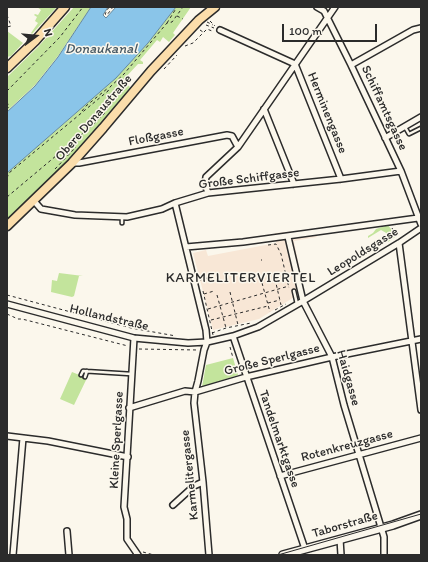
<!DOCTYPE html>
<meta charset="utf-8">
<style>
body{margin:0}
#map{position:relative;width:428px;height:562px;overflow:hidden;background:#fbf7ec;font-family:Itim,sans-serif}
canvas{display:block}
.frame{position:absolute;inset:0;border:8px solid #2b2b2b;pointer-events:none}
.north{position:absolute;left:16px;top:16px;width:40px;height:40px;-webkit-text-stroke:3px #fbf7ec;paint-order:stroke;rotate:74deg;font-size:11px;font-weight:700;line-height:16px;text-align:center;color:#2b2b2b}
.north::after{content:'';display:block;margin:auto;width:14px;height:18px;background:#2b2b2b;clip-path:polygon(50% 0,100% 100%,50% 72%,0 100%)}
.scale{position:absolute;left:282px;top:24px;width:95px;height:18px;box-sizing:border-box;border:2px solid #2b2b2b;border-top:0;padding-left:5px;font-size:12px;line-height:14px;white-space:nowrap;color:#2b2b2b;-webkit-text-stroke:3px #fbf7ec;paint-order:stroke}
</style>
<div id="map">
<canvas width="428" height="562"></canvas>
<div class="frame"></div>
<div class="north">N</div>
<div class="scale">100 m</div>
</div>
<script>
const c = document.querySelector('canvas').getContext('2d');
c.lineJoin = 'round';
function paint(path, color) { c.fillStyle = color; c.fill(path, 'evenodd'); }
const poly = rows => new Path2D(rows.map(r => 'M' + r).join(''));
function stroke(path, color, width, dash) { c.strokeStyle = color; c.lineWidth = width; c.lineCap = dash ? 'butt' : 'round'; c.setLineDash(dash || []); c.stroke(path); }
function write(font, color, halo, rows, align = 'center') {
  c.font = font + ' Itim,sans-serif'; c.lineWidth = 3; c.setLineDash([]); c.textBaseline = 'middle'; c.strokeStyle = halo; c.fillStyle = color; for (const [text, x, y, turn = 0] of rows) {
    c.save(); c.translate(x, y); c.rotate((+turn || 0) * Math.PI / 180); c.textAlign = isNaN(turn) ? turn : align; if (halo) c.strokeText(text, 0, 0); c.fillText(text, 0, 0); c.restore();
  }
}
paint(poly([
 [315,229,317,237,294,241,304,291,259,319,213,330,193,253,206,250,208,256,276,243,275,233]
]), '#f8e7d6');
paint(poly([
 [37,7,57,7,32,34,31,33,38,23,35,21,37,17,34,15,35,14,38,15,41,10],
 [74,7,91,7,58,56,35,85,7,111,7,77,38,47],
 [176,7,191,7,173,33,175,35,169,42,163,37,160,42,157,40,140,60,143,62,143,64,138,64,124,79,123,81,130,87,122,99,107,118,58,171,7,220,7,173,116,78,148,43],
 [7,31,23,43,11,56,7,57],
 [388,225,391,229,391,232,393,233,395,237,388,242,388,234,381,230,368,238,368,236,373,233,376,229],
 [59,273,83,276,79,276,74,296,72,297,51,292,52,280,57,281],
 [233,358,238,375,202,387,206,365],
 [72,372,87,378,74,405,60,399]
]), '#c3e49c');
const water = poly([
 [91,7,108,7,103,15,106,18,116,7,176,7,148,43,116,78,7,173,7,112,35,86,58,57,91,7]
]);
paint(water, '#8ac5e9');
stroke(water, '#64879d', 1);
const lane = poly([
 [405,127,409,134,421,128],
 [122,223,122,217],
 [294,291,297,304],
 [81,375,83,371,131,374],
 [85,377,87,371]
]);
const street = poly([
 [317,7,324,11,351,65,401,171,421,224],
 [220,30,295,64,341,179],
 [351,65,413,30,421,28],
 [264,109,294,184],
 [385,138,421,117],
 [72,163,79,163,227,135,232,136,238,147],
 [208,193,205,184,206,177,238,147,335,7],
 [34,201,41,209,75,215,127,217,162,209,175,203,208,193,341,179,401,171],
 [175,203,206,330,207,342,204,350,198,381,195,392,194,403,203,482,209,555],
 [288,237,303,301,332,357,344,405,384,537,384,555],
 [399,243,421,410],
 [186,247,243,242,418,218],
 [7,304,134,338,188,343,207,342,233,336,258,327,303,301,399,243,421,228],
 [233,336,305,549],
 [134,338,124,507,127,519,127,539,138,555],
 [129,408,185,391,195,392,246,377,332,357,421,339],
 [7,436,48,441,128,457],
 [280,476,421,438],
 [173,505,194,486,203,482],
 [67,531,69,555],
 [340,539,341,555],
 [13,555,23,438]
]);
const secondary = poly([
 [283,555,393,525,421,515]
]);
const primary = poly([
 [7,68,35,41,65,7],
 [7,226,72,163,103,128,151,71,199,20,215,7]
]);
stroke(lane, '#2b2b2b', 5.5);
stroke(street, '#2b2b2b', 8);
stroke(secondary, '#2b2b2b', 10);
stroke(primary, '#2b2b2b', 11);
stroke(poly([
 [109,7,105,14,107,15,113,7],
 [201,8,202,7],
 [7,15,11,26,7,27],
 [177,16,183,19],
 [210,21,215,26],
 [207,22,213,25],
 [167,23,177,7],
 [206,25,214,28],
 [200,30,203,32],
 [185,46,193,43,207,29,212,31,213,30],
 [164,69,177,55],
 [7,91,60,37,83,7],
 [7,102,9,107,7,109],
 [82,111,86,106,108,88],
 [55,169,76,147],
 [7,178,9,173,108,91,110,87,124,74,167,23,172,22,183,7],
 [7,197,94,124,106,112],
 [392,228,397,237],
 [268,245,276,244,281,254,289,288],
 [261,260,262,260],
 [276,278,285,276],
 [275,279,281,305],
 [200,280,211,277],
 [262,283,270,312],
 [203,291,213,335],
 [230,292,238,325],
 [204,294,214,291],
 [7,295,131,328,176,336],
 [217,295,226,328],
 [268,303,280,300],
 [208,309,289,286],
 [275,310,286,304],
 [7,314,18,319,22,319,128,346],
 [211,320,268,306],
 [212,333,226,328,251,323],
 [230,347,233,358],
 [139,349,198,350],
 [143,552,154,555]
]), '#2b2b2b', 1, [3, 3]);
stroke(lane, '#fbf7ec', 2.5);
stroke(street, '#fbf7ec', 5);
stroke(secondary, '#fbf7ec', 7);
stroke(primary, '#fbddab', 8);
stroke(poly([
 [278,555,421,514]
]), '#2b2b2b', 1);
write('13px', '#2b2b2b', '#fbf7ec', [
 ["Schiffamtsgasse",384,108,65],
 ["Herminengasse",327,113,68],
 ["Obere Donaustraße",94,118,-49],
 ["Floßgasse",156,137,-11],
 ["Große Schiffgasse",249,179,-7],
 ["Leopoldsgasse",363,252,-32],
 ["Hollandstraße",109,318,13],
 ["Große Sperlgasse",272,360,-14],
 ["Haidgasse",348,378,74],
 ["Tandelmarktgasse",279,439,71],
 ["Kleine Sperlgasse",117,440,-87],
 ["Rotenkreuzgasse",347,446,-15],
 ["Karmelitergasse",190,475,-96],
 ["Taborstraße",345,525,-16]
]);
write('italic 14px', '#485964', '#fbf7ec', [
 ["Donaukanal",101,49]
]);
c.letterSpacing = '1px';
write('14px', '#2b2b2b', '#fbf7ec', [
 ["KARMELITERVIERTEL",241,278]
]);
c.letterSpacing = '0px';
</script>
